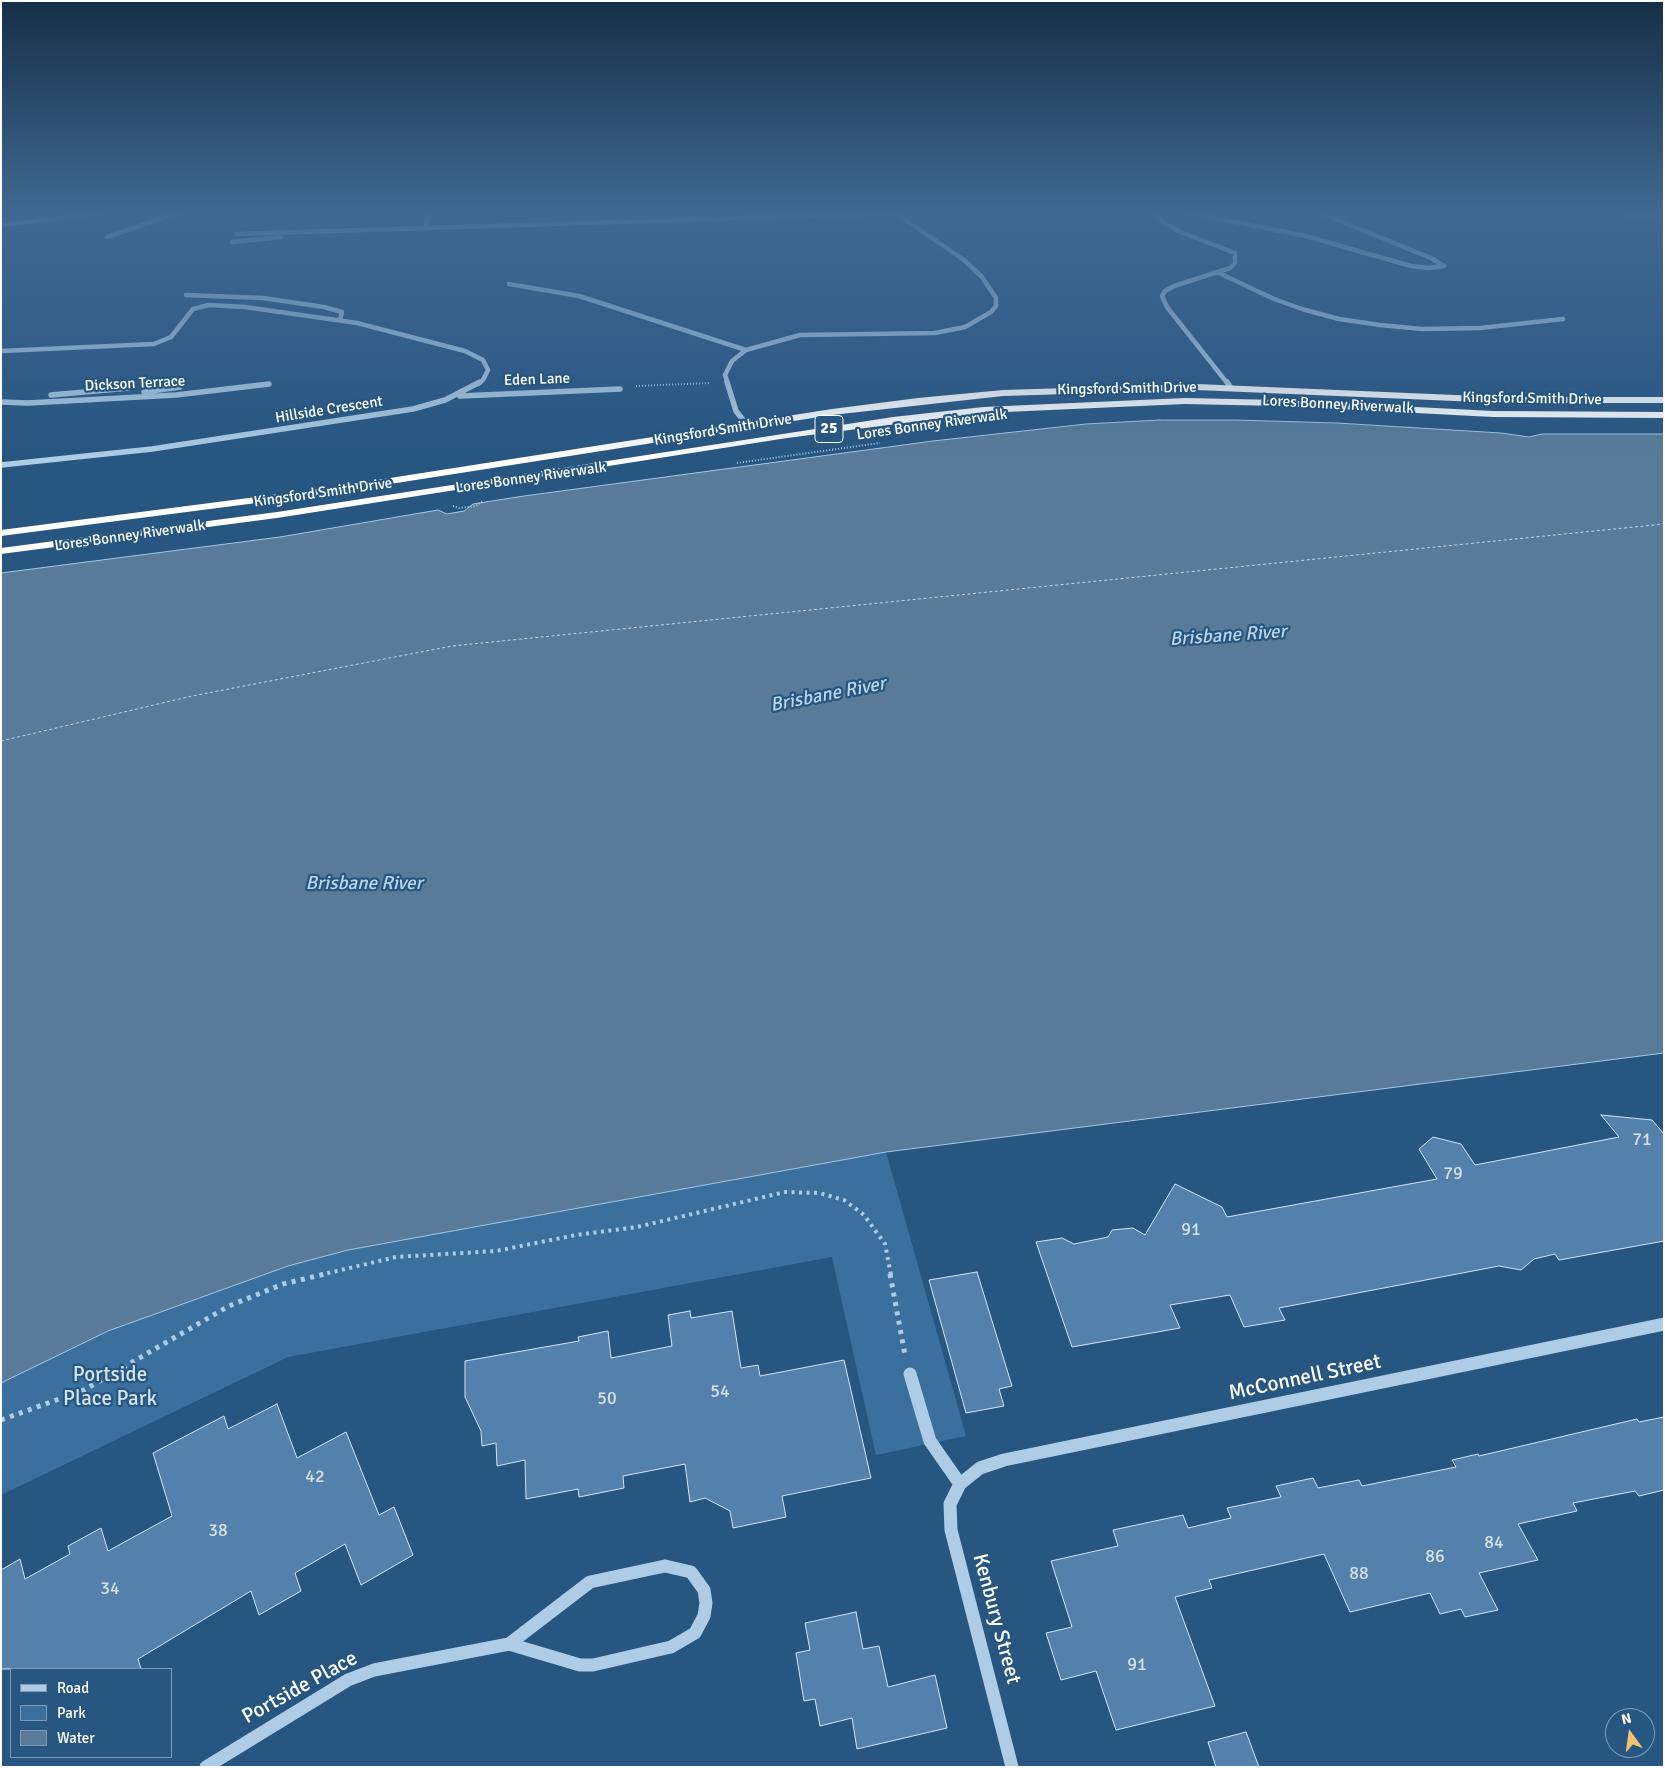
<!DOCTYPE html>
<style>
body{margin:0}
#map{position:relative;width:1665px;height:1768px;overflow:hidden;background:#275681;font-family:Signika,sans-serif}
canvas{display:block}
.frame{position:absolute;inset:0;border:2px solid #fff;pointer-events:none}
.legend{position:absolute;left:10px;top:1668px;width:162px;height:90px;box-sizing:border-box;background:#275681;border:1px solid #7d9ab3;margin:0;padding:6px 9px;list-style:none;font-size:15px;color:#fff}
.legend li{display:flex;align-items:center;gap:10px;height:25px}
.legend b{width:25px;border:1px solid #7d9ab3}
.north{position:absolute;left:1605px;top:1708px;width:50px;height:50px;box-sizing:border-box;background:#275681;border:1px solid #7d9ab3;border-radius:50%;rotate:346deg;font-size:14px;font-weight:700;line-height:20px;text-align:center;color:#fff}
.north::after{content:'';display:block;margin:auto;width:18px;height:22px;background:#eec174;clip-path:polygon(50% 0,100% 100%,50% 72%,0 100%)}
</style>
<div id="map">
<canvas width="1665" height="1768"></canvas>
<div class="frame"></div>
<ul class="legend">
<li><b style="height:6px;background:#aecce6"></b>Road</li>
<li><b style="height:14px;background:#3b709e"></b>Park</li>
<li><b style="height:14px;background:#597a98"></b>Water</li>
</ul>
<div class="north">N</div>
</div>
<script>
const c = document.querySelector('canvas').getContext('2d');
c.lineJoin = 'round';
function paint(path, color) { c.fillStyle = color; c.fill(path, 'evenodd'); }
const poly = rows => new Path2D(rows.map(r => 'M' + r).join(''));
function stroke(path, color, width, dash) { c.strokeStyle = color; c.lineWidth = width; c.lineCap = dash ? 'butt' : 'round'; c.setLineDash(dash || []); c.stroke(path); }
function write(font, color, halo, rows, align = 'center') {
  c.font = font + ' Signika,sans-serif'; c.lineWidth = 4.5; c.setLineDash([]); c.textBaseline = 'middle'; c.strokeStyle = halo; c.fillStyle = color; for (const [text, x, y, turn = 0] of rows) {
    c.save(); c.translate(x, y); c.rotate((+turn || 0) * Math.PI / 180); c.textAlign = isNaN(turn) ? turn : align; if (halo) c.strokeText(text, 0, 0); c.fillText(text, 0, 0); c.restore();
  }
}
paint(poly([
 [886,1152,966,1436,876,1455,832,1257,288,1357,1,1495,1,1383,108,1331,288,1266,348,1250]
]), '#3b709e');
const water = poly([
 [1160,420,1235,420,1337,423,1501,433,1529,437,1542,434,1664,434,1664,1053,886,1152,348,1250,288,1266,108,1331,1,1383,1,573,280,537,438,510,447,514,464,511,473,504,524,496,933,441,1086,424,1160,420]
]);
paint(water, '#597a98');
stroke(water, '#a3c8e7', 1);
stroke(poly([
 [1,741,192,696,452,646,1664,524]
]), '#bad6ee', 1, [3, 2.5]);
const building = poly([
 [1601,1115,1652,1120,1664,1134,1664,1241,1559,1260,1555,1254,1534,1259,1521,1270,1499,1266,1279,1308,1285,1320,1244,1327,1230,1295,1170,1305,1180,1328,1072,1347,1036,1242,1062,1238,1074,1244,1108,1237,1112,1230,1133,1228,1145,1235,1175,1184,1222,1207,1227,1217,1437,1179,1419,1149,1433,1137,1461,1144,1475,1165,1619,1137,1601,1115],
 [977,1272,1012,1386,999,1389,1004,1406,966,1413,929,1280,977,1272],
 [690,1311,691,1318,732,1311,741,1368,758,1365,760,1376,844,1360,871,1478,782,1496,786,1517,733,1528,730,1511,705,1498,690,1502,685,1464,623,1476,624,1488,579,1497,578,1489,526,1499,525,1460,497,1466,496,1443,482,1446,481,1431,465,1397,465,1361,579,1341,578,1337,608,1331,611,1358,672,1346,668,1315,690,1311],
 [277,1404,297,1458,346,1432,379,1515,394,1507,413,1555,361,1585,345,1544,295,1573,301,1591,259,1615,251,1591,138,1659,141,1669,1,1669,1,1570,20,1559,25,1579,70,1554,68,1546,101,1528,108,1551,172,1516,153,1453,224,1416,228,1429,277,1404],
 [1664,1417,1664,1490,1639,1496,1635,1491,1573,1503,1577,1511,1518,1524,1538,1560,1479,1573,1498,1610,1465,1617,1461,1609,1440,1614,1430,1593,1350,1612,1324,1554,1209,1580,1212,1588,1175,1597,1215,1706,1116,1730,1096,1671,1061,1680,1046,1633,1072,1627,1051,1561,1118,1546,1113,1530,1183,1515,1188,1528,1231,1518,1227,1508,1281,1497,1276,1486,1313,1478,1318,1488,1359,1480,1362,1486,1456,1467,1452,1460,1478,1454,1479,1456,1637,1419,1639,1422,1664,1417],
 [856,1612,863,1649,879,1646,888,1687,935,1675,947,1728,857,1749,852,1718,820,1726,815,1699,804,1701,796,1653,810,1650,805,1623,856,1612],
 [1246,1732,1259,1767,1216,1767,1208,1742,1246,1732]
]);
paint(building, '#5381ab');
stroke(building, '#d2e5f5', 1);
stroke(poly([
 [636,386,710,383],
 [737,463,880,443],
 [453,506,459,508,476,506,483,501]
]), '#aecce6', 2, [1, 2]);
stroke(poly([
 [320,1275,396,1257,496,1251,576,1235,637,1227,785,1192,819,1193,844,1200,864,1215,885,1244,891,1275]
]), '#aecce6', 4, [3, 4.5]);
stroke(poly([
 [890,1274,905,1355],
 [1,1420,84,1390,229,1306,283,1284,325,1274]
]), '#aecce6', 5, [4, 5.5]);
stroke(poly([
 [1155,212,1163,222,1178,231,1235,253,1235,263,1230,268,1174,286,1165,291,1162,296,1167,307,1228,384],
 [1186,212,1306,236,1411,266,1429,268,1444,266,1431,258,1318,212],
 [1627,215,1664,214],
 [1,225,105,212],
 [425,228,430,212],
 [237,234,899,213],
 [107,237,180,212],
 [232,242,281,237],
 [1219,273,1274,299,1302,309,1339,319,1380,325,1422,329,1480,328,1563,319],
 [509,284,579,296,746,350],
 [186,295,263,298,324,307,342,312,340,320],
 [1,351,154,344,171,337,193,309,209,305,245,307,357,323,465,351,483,360,488,370,483,380,478,384],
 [728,384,725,375,732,361,746,350,800,335,935,333,965,327,991,312,996,306,996,298,982,277,964,260,907,221,898,212]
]), '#aecce6', 4.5);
stroke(poly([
 [727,382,736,411,747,425],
 [1227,382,1231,388],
 [144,392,180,387],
 [51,395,129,388],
 [460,396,620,389],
 [1,402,28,403,176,395,269,384],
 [1,465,152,449,413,409,445,400,480,382]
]), '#aecce6', 5.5);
stroke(poly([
 [910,1374,930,1441,960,1484],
 [665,1566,691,1572,704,1590,706,1603,704,1616,695,1633,671,1647,593,1665,580,1665,509,1644,590,1582,665,1566],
 [206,1767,348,1680,374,1670,509,1644],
 [1012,1767,951,1530,950,1504,960,1484,980,1468,1004,1460,1664,1324]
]), '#aecce6', 13);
paint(poly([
 [1197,384,1502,397,1664,397,1664,403,1502,403,1197,390,1003,396,832,415,326,494,1,536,1,530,326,488,832,409,918,398,1003,390,1197,384],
 [1185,398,1281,400,1493,411,1664,412,1664,418,1493,417,1281,406,1185,404,983,413,787,438,277,518,1,554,1,548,277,512,893,417,983,407,1185,398]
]), '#fff');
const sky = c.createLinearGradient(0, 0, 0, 460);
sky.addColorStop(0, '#152f47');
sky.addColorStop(0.46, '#416892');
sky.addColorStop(1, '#41689200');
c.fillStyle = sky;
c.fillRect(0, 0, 1665, 460);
write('15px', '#fff', '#275681', [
 ["Eden Lane",537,380,-2],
 ["Dickson Terrace",135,384,-3],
 ["Kingsford Smith Drive",1127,389,-1],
 ["Kingsford Smith Drive",1532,399,1],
 ["Lores Bonney Riverwalk",1338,405,3],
 ["Hillside Crescent",329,410,-9],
 ["Lores Bonney Riverwalk",932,425,-8],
 ["Kingsford Smith Drive",723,430,-9],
 ["Lores Bonney Riverwalk",531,478,-8],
 ["Kingsford Smith Drive",323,493,-8],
 ["Lores Bonney Riverwalk",130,536,-8]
]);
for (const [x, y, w] of [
 [829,429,28]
]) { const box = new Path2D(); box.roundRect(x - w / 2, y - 13.5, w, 27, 4); c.fillStyle = '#275681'; c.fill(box); stroke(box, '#fff', 1); }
write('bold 16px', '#fff', null, [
 ["25",829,429]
]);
write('18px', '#d4e0ea', null, [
 ["71",1642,1140],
 ["79",1453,1174],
 ["91",1191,1230],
 ["54",720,1392],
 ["50",607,1399],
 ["42",315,1477],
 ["38",218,1531],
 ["84",1494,1543],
 ["86",1435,1557],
 ["88",1359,1574],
 ["34",110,1589],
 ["91",1137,1665]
]);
write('italic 19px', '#bad6ee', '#275681', [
 ["Brisbane River",1228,636,-4],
 ["Brisbane River",828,695,-11],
 ["Brisbane River",364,884]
]);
write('21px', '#d2e5f5', '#275681', [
 ["Portside",110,1375],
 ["Place Park",110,1399]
]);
write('21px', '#fff', '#275681', [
 ["McConnell Street",1305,1378,-12],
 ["Kenbury Street",996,1619,75],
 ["Portside Place",300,1688,-29]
]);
</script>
